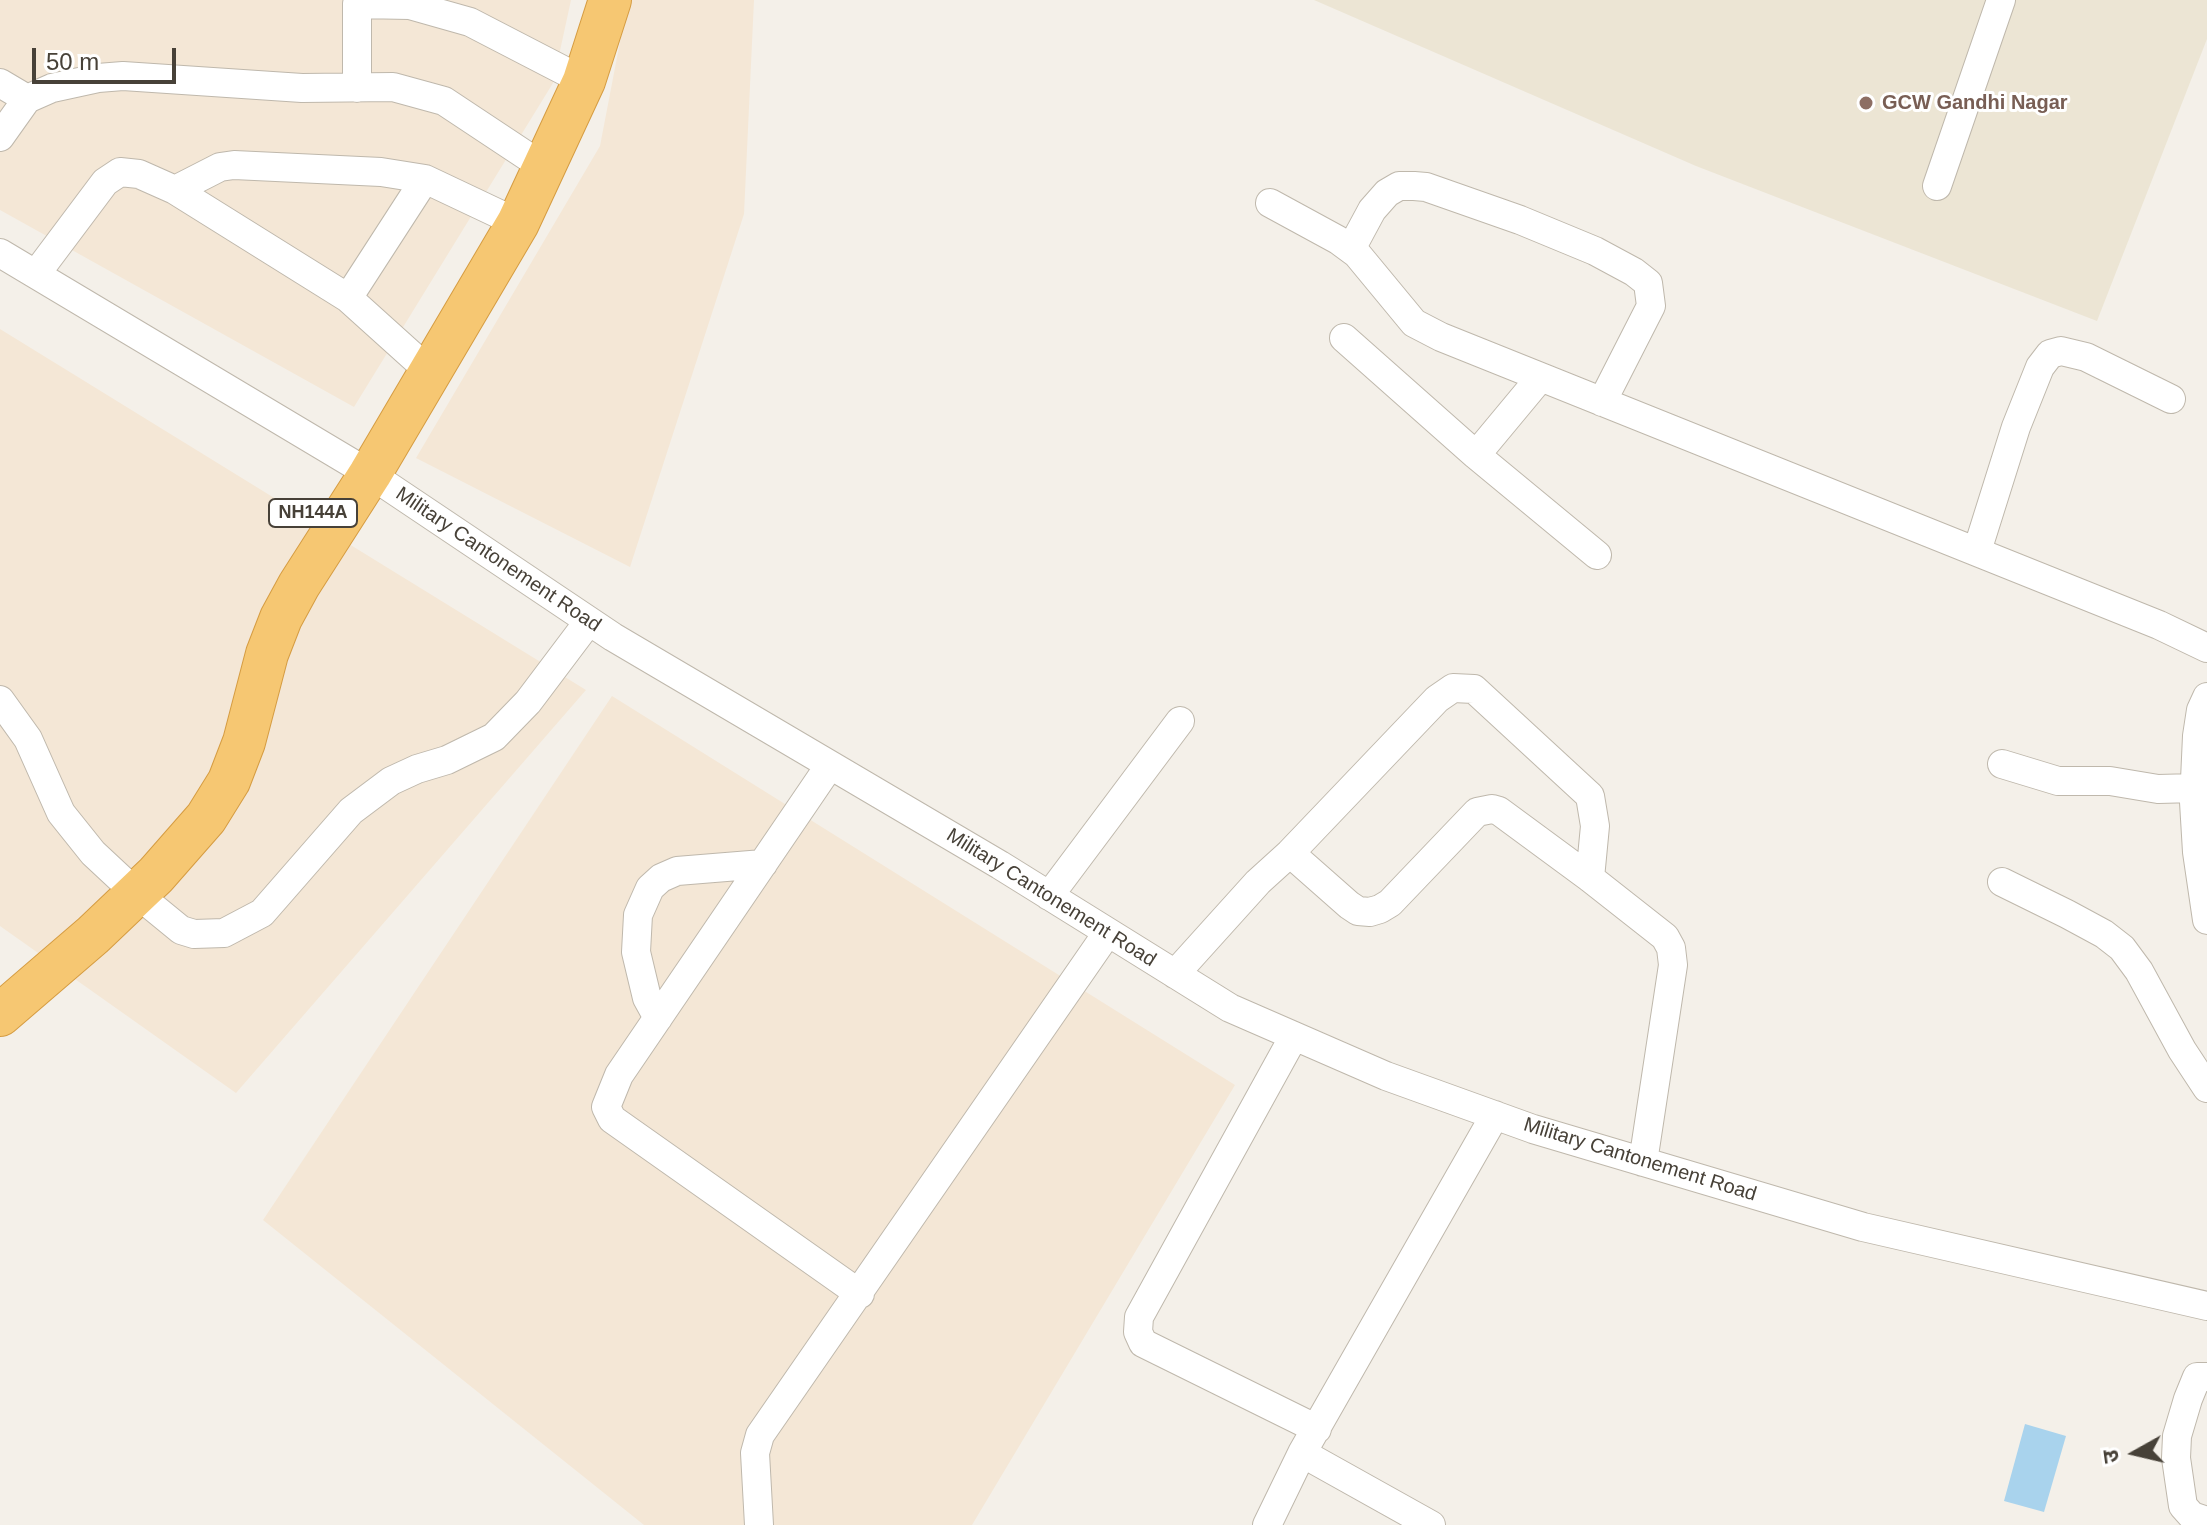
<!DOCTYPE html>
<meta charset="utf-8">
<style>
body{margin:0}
#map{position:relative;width:2207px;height:1525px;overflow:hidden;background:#f4f0e9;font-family:Arial,"Noto Sans Devanagari",sans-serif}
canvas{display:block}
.north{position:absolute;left:2095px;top:1413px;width:80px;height:80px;-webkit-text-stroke:6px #fff;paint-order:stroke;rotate:262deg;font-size:22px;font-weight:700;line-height:32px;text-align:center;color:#474138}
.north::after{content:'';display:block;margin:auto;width:28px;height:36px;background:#474138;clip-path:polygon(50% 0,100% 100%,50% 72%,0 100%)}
.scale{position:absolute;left:32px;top:48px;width:144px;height:36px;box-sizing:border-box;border:4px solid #474138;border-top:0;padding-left:10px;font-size:24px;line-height:28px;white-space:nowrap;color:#474138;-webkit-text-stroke:6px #fff;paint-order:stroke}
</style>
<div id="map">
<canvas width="2207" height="1525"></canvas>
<div class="north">उ</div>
<div class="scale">50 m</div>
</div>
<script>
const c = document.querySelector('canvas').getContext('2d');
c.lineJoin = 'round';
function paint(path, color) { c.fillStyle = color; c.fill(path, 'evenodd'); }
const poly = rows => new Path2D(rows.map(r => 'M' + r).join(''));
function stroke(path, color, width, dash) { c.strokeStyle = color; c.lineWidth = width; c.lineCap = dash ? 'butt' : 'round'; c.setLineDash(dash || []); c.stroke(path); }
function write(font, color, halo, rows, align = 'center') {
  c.font = font + ' Arial,sans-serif'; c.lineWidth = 6; c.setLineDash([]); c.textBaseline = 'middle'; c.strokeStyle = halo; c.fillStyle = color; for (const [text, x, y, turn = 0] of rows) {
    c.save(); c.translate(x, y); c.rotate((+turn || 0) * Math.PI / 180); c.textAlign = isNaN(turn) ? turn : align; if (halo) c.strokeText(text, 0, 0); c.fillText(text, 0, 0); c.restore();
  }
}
paint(poly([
 [0,0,571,0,553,83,354,407,0,210],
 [628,0,754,0,744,214,630,567,416,458,600,146],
 [0,329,586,690,236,1093,0,926],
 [612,696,1235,1085,972,1525,644,1525,263,1220]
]), '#f4e7d6');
paint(poly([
 [1314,0,2207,0,2207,39,2097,321,1696,166]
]), '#ece5d4');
paint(poly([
 [2025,1424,2066,1436,2044,1512,2004,1501]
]), '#a9d3ed');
const minor = poly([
 [0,83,27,99],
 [357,88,357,4,410,5,470,22,584,81],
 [0,137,27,99,52,88,98,78,123,76,302,88,393,87,444,101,545,168],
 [1937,186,2001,0],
 [175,190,220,167,234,165,381,172,425,179,518,223],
 [1270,203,1338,240,1357,254,1414,323,1441,337,2159,625,2207,648],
 [1351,249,1372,210,1387,193,1399,186,1414,186,1426,187,1520,220,1595,251,1634,272,1648,283,1651,306,1602,402],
 [0,253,370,474,613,637,1000,865,1230,1008,1386,1076,1533,1129,1863,1227,2207,1306],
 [36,274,105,182,120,172,139,174,175,190,348,298,429,371],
 [348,298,425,179],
 [1344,338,1476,455,1597,555],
 [1476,455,1540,378],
 [1977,551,2016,427,2040,367,2050,354,2061,351,2086,357,2171,399],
 [2207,697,2201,710,2197,736,2194,802,2197,852,2207,920],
 [0,700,28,739,61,813,93,853,137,894,181,930,194,934,224,933,262,913,351,811,391,781,417,769,447,760,494,737,528,702,589,621],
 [2002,764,2058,781,2110,781,2158,789,2195,788],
 [830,765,619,1075,606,1107,612,1119,860,1294],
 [1290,853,1349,905,1358,911,1370,912,1380,909,1390,903,1477,812,1492,809,1499,811,1590,878,1665,937,1671,948,1673,965,1643,1162],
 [2002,882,2067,914,2104,934,2122,948,2139,971,2182,1050,2207,1088],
 [1049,896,1180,721],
 [1175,974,1258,882,1290,853,1437,699,1453,688,1474,689,1590,796,1595,826,1590,878],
 [658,1018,647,998,636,952,638,915,650,888,661,878,677,871,763,864],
 [1294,1036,1139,1317,1138,1332,1143,1343,1317,1429],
 [2207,1377,2197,1377,2188,1399,2177,1436,2176,1458,2183,1506,2192,1516,2207,1521],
 [1302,1453,1431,1525],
 [759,1525,755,1453,760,1435,1108,932],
 [1267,1525,1302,1453,1495,1115]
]);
const highway = poly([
 [0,1015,93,935,156,875,206,818,229,781,244,742,267,654,281,618,299,585,370,474,518,223,584,81,610,0]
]);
stroke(minor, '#bfb8ac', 30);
stroke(highway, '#d59c42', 44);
stroke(minor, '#fff', 28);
stroke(highway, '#f6c772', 42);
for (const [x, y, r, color] of [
 [1866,103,8,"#8d6e63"]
]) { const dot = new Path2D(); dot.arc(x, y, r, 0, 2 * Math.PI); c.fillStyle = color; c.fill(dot); stroke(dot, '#fff', 3); }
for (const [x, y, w] of [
 [313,513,88]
]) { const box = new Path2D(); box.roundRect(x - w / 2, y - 14, w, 28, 6); c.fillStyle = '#fff'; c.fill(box); stroke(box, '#474138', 2); }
write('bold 18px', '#474138', null, [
 ["NH144A",313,513]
]);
write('bold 20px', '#785e54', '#fff', [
 ["GCW Gandhi Nagar",1882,103]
], 'left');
write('20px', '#474138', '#fff', [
 ["Military Cantonement Road",498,560,34],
 ["Military Cantonement Road",1051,898,32],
 ["Military Cantonement Road",1640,1160,17]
]);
</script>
